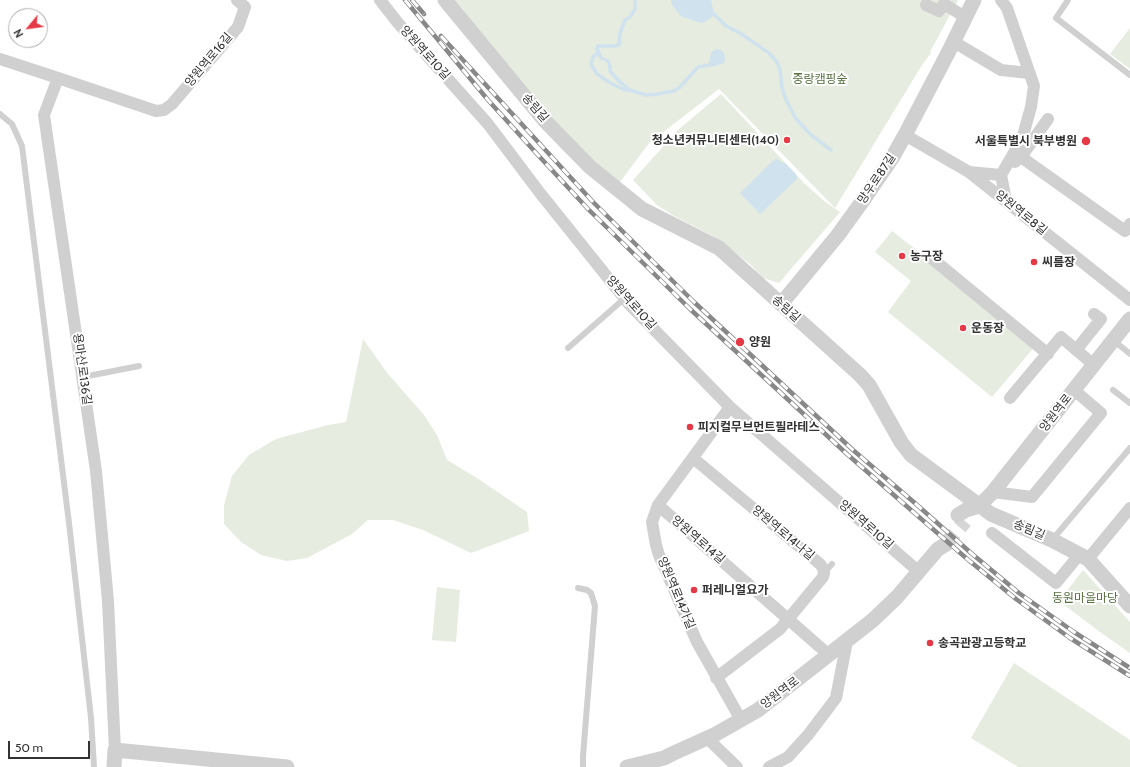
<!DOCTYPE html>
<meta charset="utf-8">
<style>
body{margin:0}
#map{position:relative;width:1130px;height:767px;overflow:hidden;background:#fff;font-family:Cabin,sans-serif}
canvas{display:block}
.north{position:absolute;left:8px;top:8px;width:40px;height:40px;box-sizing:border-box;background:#fff;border:1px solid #adadad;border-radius:50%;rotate:241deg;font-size:11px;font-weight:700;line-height:16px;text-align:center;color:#333}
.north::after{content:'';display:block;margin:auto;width:14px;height:18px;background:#e63946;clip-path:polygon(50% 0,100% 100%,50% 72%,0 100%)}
.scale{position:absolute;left:8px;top:741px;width:82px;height:18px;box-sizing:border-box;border:2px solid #333;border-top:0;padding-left:5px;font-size:12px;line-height:14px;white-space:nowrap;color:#333;-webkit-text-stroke:3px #fff;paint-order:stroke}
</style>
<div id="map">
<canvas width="1130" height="767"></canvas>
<div class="north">N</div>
<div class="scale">50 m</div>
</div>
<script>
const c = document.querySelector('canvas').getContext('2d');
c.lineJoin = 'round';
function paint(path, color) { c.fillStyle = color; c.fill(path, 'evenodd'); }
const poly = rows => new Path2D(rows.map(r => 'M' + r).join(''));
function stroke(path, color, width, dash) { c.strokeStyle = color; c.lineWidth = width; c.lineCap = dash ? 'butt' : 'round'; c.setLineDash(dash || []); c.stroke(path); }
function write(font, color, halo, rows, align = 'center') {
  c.font = font + ' Cabin,"Noto Sans KR",sans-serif'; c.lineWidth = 4; c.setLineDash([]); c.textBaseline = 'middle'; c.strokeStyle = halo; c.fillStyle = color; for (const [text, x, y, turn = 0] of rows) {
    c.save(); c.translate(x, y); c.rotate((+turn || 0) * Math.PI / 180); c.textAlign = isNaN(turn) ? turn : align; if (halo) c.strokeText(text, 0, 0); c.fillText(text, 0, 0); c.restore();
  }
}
paint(poly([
 [455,0,958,0,930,52,931,53,922,65,835,208,719,89,649,143,620,182,595,164,564,132,507,67],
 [1130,28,1130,69,1110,54],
 [721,94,804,183,824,201,840,212,779,283,763,278,750,264,713,236,674,216,657,205,633,180,679,129],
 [892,231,1037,344,992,397,888,312,911,281,875,252],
 [363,339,388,374,424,415,437,435,447,460,477,478,527,512,529,531,471,553,423,530,393,520,368,520,352,534,307,558,287,561,261,555,241,542,224,524,224,505,232,476,249,455,276,439,328,425,346,422],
 [1083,570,1130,622,1130,653,1100,632,1059,601],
 [437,587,460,590,456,642,432,640],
 [1014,663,1130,740,1130,767,1018,767,971,738]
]), '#e6ecdf');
paint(poly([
 [671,0,711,0,714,14,711,18,702,23,689,19,682,17,672,5],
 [717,49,721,50,724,53,725,59,724,63,711,67,709,62,711,53,714,50],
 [776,158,782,163,784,162,796,174,797,179,760,214,740,193]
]), '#cfe2ee');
stroke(poly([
 [635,0,635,9,630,17,625,20,620,33,619,45,614,46,598,46,597,49,601,58,608,61,610,67,610,71,620,82,630,90,646,95,657,94,674,91,680,87,698,67,714,64],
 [714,14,726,26,740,33,769,53,777,62,780,70,782,88,786,100,796,119,811,135,831,150],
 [598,52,593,57,591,64,597,74,612,84,625,90,630,90]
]), '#cfe2ee', 3.5);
stroke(poly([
 [945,545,965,521]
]), '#d6d6d6', 15, [15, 8]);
stroke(poly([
 [1068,0,1056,18,1130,75],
 [0,114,12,124,22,146,69,523,91,718,94,767],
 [1113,340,1130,354],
 [568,348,625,298],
 [83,377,139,366],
 [1113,390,1130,403],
 [1052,540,1130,448],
 [824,573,832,564],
 [578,588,587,590,591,593,595,606,583,756,583,767]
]), '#d0d0d0', 6);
stroke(poly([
 [380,0,398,23,488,124,540,193,629,304,730,407,918,571],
 [1001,0,1007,8,1034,86,1031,107,1022,139,1001,175],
 [926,5,939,11,944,4,965,17],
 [954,42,1001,70,1029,73],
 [0,59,58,78],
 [905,135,969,172,1130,300],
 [1021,157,1125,231,1130,224],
 [1015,162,1021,157,1048,119],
 [969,172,1001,175,1006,201],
 [929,256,1048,354],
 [1076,350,1101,319,1094,314],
 [1010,398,1061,337,1094,365],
 [730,407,658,505,652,522,656,545,659,555,697,642,741,720],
 [693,458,820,564,823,568,824,573,823,577,780,629,716,678],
 [993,492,1032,497,1101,413,1074,390],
 [658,505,829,655],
 [992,533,1056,583,1079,555],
 [1088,559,1130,508],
 [707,738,737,767],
 [115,750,108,601,96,471,44,115,58,78,156,111,164,110,172,104,238,27,245,7,237,0],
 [769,767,788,757,808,735,836,698,847,641]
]), '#d0d0d0', 12);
stroke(poly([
 [445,0,545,121,590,167,642,209,719,248,860,375,869,385,901,442,911,455,991,514,1052,540,1088,559,1130,606],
 [781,304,838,235,864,199,892,158,905,135,949,51,974,0],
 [958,515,966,510,979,506,993,492,1130,319],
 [114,767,115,750,287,767],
 [627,767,664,758,674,753,716,734,758,710,873,620,897,597,938,549,945,545]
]), '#d0d0d0', 15);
const rail = poly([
 [405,0,488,100,537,154,588,209,690,309,848,455,966,558,1016,599,1070,638,1130,676],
 [412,0,424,14],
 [441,36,594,203,694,302,853,450,916,504,971,553,1019,593,1074,632,1130,668]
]);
stroke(rail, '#888', 4.5);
stroke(rail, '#fff', 3, [9]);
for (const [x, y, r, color] of [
 [787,140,4,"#e63946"],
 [1086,141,5,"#e63946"],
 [902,256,4,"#e63946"],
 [1034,262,4,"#e63946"],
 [963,328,4,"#e63946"],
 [740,342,5,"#e63946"],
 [690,427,4,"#e63946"],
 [694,590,4,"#e63946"],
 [930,643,4,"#e63946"]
]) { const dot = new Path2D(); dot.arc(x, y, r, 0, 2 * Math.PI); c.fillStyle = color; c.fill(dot); stroke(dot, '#fff', 1.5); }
write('12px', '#333', '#fff', [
 ["양원역로10길",425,53,48],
 ["양원역로16길",209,60,-50],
 ["송림길",535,108,49],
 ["망우로87길",877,179,-56],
 ["양원역로8길",1021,213,39],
 ["양원역로10길",631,303,48],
 ["송림길",786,309,42],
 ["용마산로136길",82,369,82],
 ["양원역로",1056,413,-52],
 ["양원역로10길",866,525,41],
 ["송림길",1029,530,23],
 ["양원역로14나길",783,533,40],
 ["양원역로14길",698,540,41],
 ["양원역로14가길",676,593,67],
 ["양원역로",780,693,-37]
]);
write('12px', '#56703f', '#fff', [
 ["중랑캠핑숲",820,79],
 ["동원마을마당",1085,598]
]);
write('bold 12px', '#333', '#fff', [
 ["청소년커뮤니티센터(140)",779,140,"right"],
 ["서울특별시 북부병원",1077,141,"right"],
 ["농구장",910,256],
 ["씨름장",1042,262],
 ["운동장",971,328],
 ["양원",749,342],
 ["피지컬무브먼트필라테스",698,427],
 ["퍼레니얼요가",702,590],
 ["송곡관광고등학교",938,643]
], 'left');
</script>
